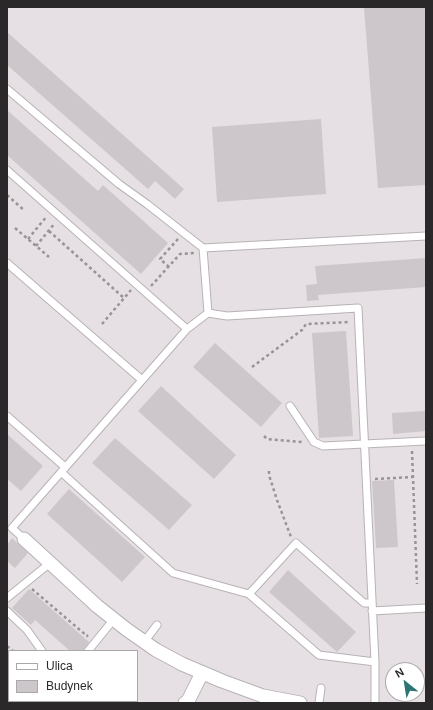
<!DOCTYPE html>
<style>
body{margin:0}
#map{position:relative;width:433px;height:710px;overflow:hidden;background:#e6e0e4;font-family:Arial,sans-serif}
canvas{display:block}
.frame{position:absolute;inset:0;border:8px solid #2b282a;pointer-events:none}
.legend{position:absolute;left:8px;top:650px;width:130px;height:52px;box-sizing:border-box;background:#fff;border:1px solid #aaa9aa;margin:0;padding:5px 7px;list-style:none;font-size:12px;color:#2b282a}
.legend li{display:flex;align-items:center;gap:8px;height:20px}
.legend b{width:20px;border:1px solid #aaa9aa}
.north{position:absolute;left:385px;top:662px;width:40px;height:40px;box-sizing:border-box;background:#fff;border:1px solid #aaa9aa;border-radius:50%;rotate:330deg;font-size:11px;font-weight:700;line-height:16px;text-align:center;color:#2b282a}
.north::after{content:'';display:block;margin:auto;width:14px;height:18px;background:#2c7573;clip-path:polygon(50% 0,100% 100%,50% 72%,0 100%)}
</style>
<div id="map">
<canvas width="433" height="710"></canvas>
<div class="frame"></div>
<ul class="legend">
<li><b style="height:5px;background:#fff"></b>Ulica</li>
<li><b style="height:11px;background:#cdc6cb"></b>Budynek</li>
</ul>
<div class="north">N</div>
</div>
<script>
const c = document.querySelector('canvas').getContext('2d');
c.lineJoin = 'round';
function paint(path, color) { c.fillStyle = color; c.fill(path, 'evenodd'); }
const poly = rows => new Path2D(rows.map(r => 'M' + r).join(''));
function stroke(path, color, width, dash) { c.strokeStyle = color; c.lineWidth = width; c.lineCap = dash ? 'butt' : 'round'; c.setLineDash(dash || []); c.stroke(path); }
paint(poly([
 [364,7,426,7,426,185,378,188],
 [7,32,184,189,175,199,155,181,148,189,7,65],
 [7,110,98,191,103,185,168,243,141,274,7,155],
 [321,119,326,194,217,202,212,127],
 [426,258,426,287,318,295,319,300,307,301,306,285,317,284,315,266],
 [346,331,353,436,319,438,312,333],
 [215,343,282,403,261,427,193,367],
 [161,386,236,455,214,479,138,411],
 [426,411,426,431,393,434,392,413],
 [7,434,43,466,21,491,7,479],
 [115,438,192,505,169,530,92,463],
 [394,480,398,547,376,548,372,481],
 [69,489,145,557,122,582,47,514],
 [12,538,28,553,15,568,7,561,7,545],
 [288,570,356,632,337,652,269,592],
 [29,589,89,642,83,651,70,651,35,620,31,625,12,608]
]), '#cdc6cb');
const lane = poly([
 [7,89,119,184,147,204,203,248],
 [7,170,187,329],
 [7,263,142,380],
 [208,313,227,316,358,308,375,662,375,703],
 [290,406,314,442,323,446,426,441],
 [7,416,65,467],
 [61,472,173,573,249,594,319,655,375,662],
 [24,539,12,528,187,329,208,313,203,248,426,236],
 [249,594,296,543,364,603,372,603],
 [7,598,50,563],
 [7,611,27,630,42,651],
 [372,611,426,608],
 [144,642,157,625],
 [88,651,114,619],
 [319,703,321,688]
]);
const street = poly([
 [24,539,97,606,126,629,156,650,182,664,222,681,263,696,300,703],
 [185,703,188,701,202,673]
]);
stroke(lane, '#b8b2b6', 9);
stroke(street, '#b8b2b6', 15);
stroke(poly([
 [7,195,25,211],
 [15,228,49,257],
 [49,231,124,298],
 [28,239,47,216],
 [36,246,55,223],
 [169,267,160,259,178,239],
 [151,286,180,254,194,253],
 [102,324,131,290],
 [252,367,302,330,306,324,350,322],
 [264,436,267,439,302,442],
 [412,451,417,584],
 [269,471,269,475,277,500,291,537],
 [375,479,413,477],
 [32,589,87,636,88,635],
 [7,646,13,651]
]), '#979396', 2.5, [3, 3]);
stroke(lane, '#fff', 7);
stroke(street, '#fff', 13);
</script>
